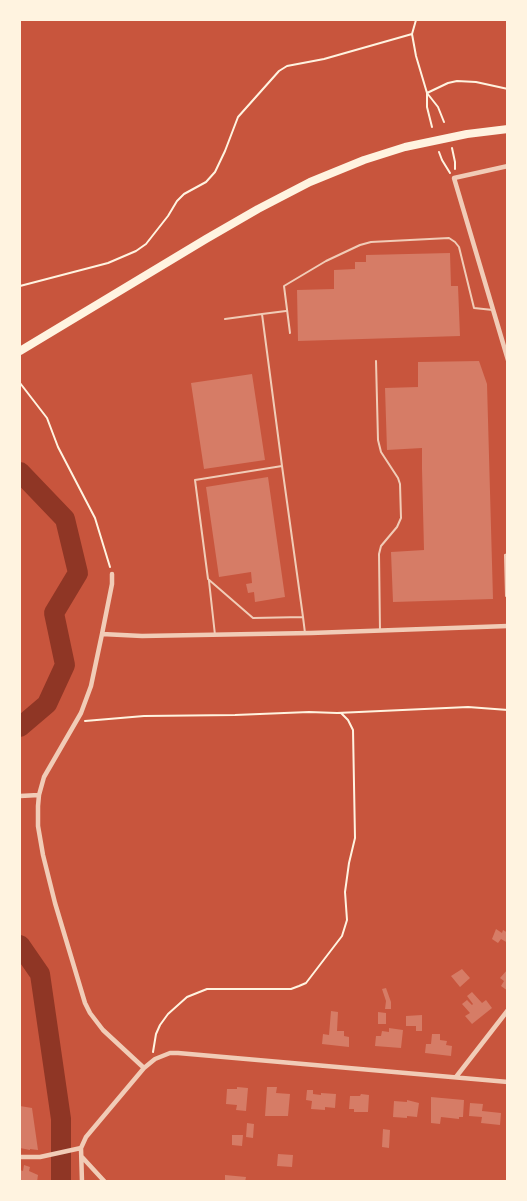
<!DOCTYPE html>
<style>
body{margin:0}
#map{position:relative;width:527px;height:1201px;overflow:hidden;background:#c8553d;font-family:"Space Grotesk",sans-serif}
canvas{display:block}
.frame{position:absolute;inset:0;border:21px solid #fff3e0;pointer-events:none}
</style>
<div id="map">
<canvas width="527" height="1201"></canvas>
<div class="frame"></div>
</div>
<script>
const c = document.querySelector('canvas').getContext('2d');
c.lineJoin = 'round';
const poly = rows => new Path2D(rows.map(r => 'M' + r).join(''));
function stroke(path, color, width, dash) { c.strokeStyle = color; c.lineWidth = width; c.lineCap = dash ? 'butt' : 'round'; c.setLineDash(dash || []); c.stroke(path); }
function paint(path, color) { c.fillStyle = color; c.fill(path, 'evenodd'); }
stroke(poly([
 [20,472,65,519,78,573,54,613,65,665,47,704,20,727],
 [20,945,40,974,61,1119,61,1182]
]), '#8f3625', 20);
paint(poly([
 [450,253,451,286,458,286,460,336,298,341,297,290,334,289,334,270,355,269,355,262,366,262,366,255],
 [479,361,487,384,493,599,393,602,391,552,424,550,422,469,422,448,387,450,385,388,418,387,418,362],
 [252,374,265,460,204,469,191,383],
 [268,477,285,597,255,602,254,592,248,593,246,584,252,583,251,572,219,577,206,487],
 [496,929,502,933,503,930,508,933,508,943,501,939,498,943,492,939],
 [462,969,470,978,460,987,451,976],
 [508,969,508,991,501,986,504,981,500,978],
 [386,988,391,1002,391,1009,385,1009,386,1001,382,989],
 [472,992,482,1003,486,1000,492,1008,472,1024,465,1016,470,1013,462,1004,467,1000,472,1005,473,1004,467,996],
 [331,1011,338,1012,337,1031,344,1031,344,1036,349,1037,349,1047,322,1044,323,1034,329,1035],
 [378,1012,386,1013,386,1024,378,1024],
 [422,1015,422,1031,416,1031,416,1026,406,1026,406,1016],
 [389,1028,403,1030,401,1048,375,1046,376,1036,381,1036,382,1031,389,1032],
 [432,1034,440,1034,440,1040,447,1041,446,1045,452,1046,451,1056,425,1053,426,1044,431,1044],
 [237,1087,248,1088,246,1111,236,1110,237,1105,226,1104,227,1089,237,1089],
 [267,1087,277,1087,276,1093,290,1094,288,1116,265,1116],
 [307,1090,313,1090,313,1094,321,1095,321,1093,336,1094,335,1108,325,1107,325,1110,311,1109,312,1101,306,1100],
 [361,1094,369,1095,368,1112,354,1112,354,1109,349,1109,350,1096,360,1096],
 [431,1097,464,1100,463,1117,459,1117,459,1119,441,1117,440,1124,431,1123],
 [407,1100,419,1103,417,1117,407,1116,407,1118,393,1117,394,1101,407,1102],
 [470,1103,483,1104,482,1111,501,1113,500,1125,481,1123,482,1117,469,1116],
 [20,1106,32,1108,38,1150,30,1149,30,1150,20,1148],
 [247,1123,254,1124,253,1138,246,1137],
 [383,1129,390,1130,389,1148,382,1147],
 [232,1135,243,1135,242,1146,232,1145],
 [278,1154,293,1155,292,1167,277,1166],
 [24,1165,30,1167,29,1171,38,1175,37,1182,20,1182,20,1170,23,1171],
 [225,1175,246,1177,245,1182,225,1182]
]), '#d67c66');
stroke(poly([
 [416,20,412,34,416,56,427,93,427,107,432,127],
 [427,93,448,83,457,81,476,82,508,89],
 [427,93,438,107,444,122],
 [452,148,455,162,455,169],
 [439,152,442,160,450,173],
 [20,286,108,263,136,251,146,244,168,216,177,201,184,194,206,182,215,172,225,151,238,117,279,71,287,66,324,59,412,34],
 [20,383,47,418,58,447,95,518,110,567],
 [85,721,144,716,235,715,309,712,337,713,468,707,508,710],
 [153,1052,156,1034,160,1025,168,1014,187,997,207,989,291,989,299,986,306,983,342,936,347,920,345,892,349,863,355,838,353,730,348,720,341,713]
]), '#fff3e0', 2);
stroke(poly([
 [225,319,262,314],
 [290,333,284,286,326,261,360,245,371,242,449,238,455,242,459,247,474,308,493,310],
 [376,361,378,440,381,452,398,478,400,484,401,518,397,527,381,546,379,554,380,631],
 [282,466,262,314,286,311],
 [209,581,215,635],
 [506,596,505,555,508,554],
 [303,617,253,618,208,579,195,480,282,466,303,617,305,633]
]), '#f1ccb7', 2);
stroke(poly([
 [508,166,454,178,508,360],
 [112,574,112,584,102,634,91,686,81,713,44,777,39,795,38,806,38,826,43,855,55,903,85,1003,90,1013,103,1030,144,1068],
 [102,634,142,636,311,633,508,626],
 [20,796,39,795],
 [456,1077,508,1010],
 [20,1157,40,1157,81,1148],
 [82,1157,105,1182],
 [82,1182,81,1148,86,1137,144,1068,155,1059,170,1053,178,1053,508,1082]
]), '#f1ccb7', 4.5);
stroke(poly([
 [20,351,206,239,258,209,310,182,364,160,405,147,467,134,508,129]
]), '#fff3e0', 8);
</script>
